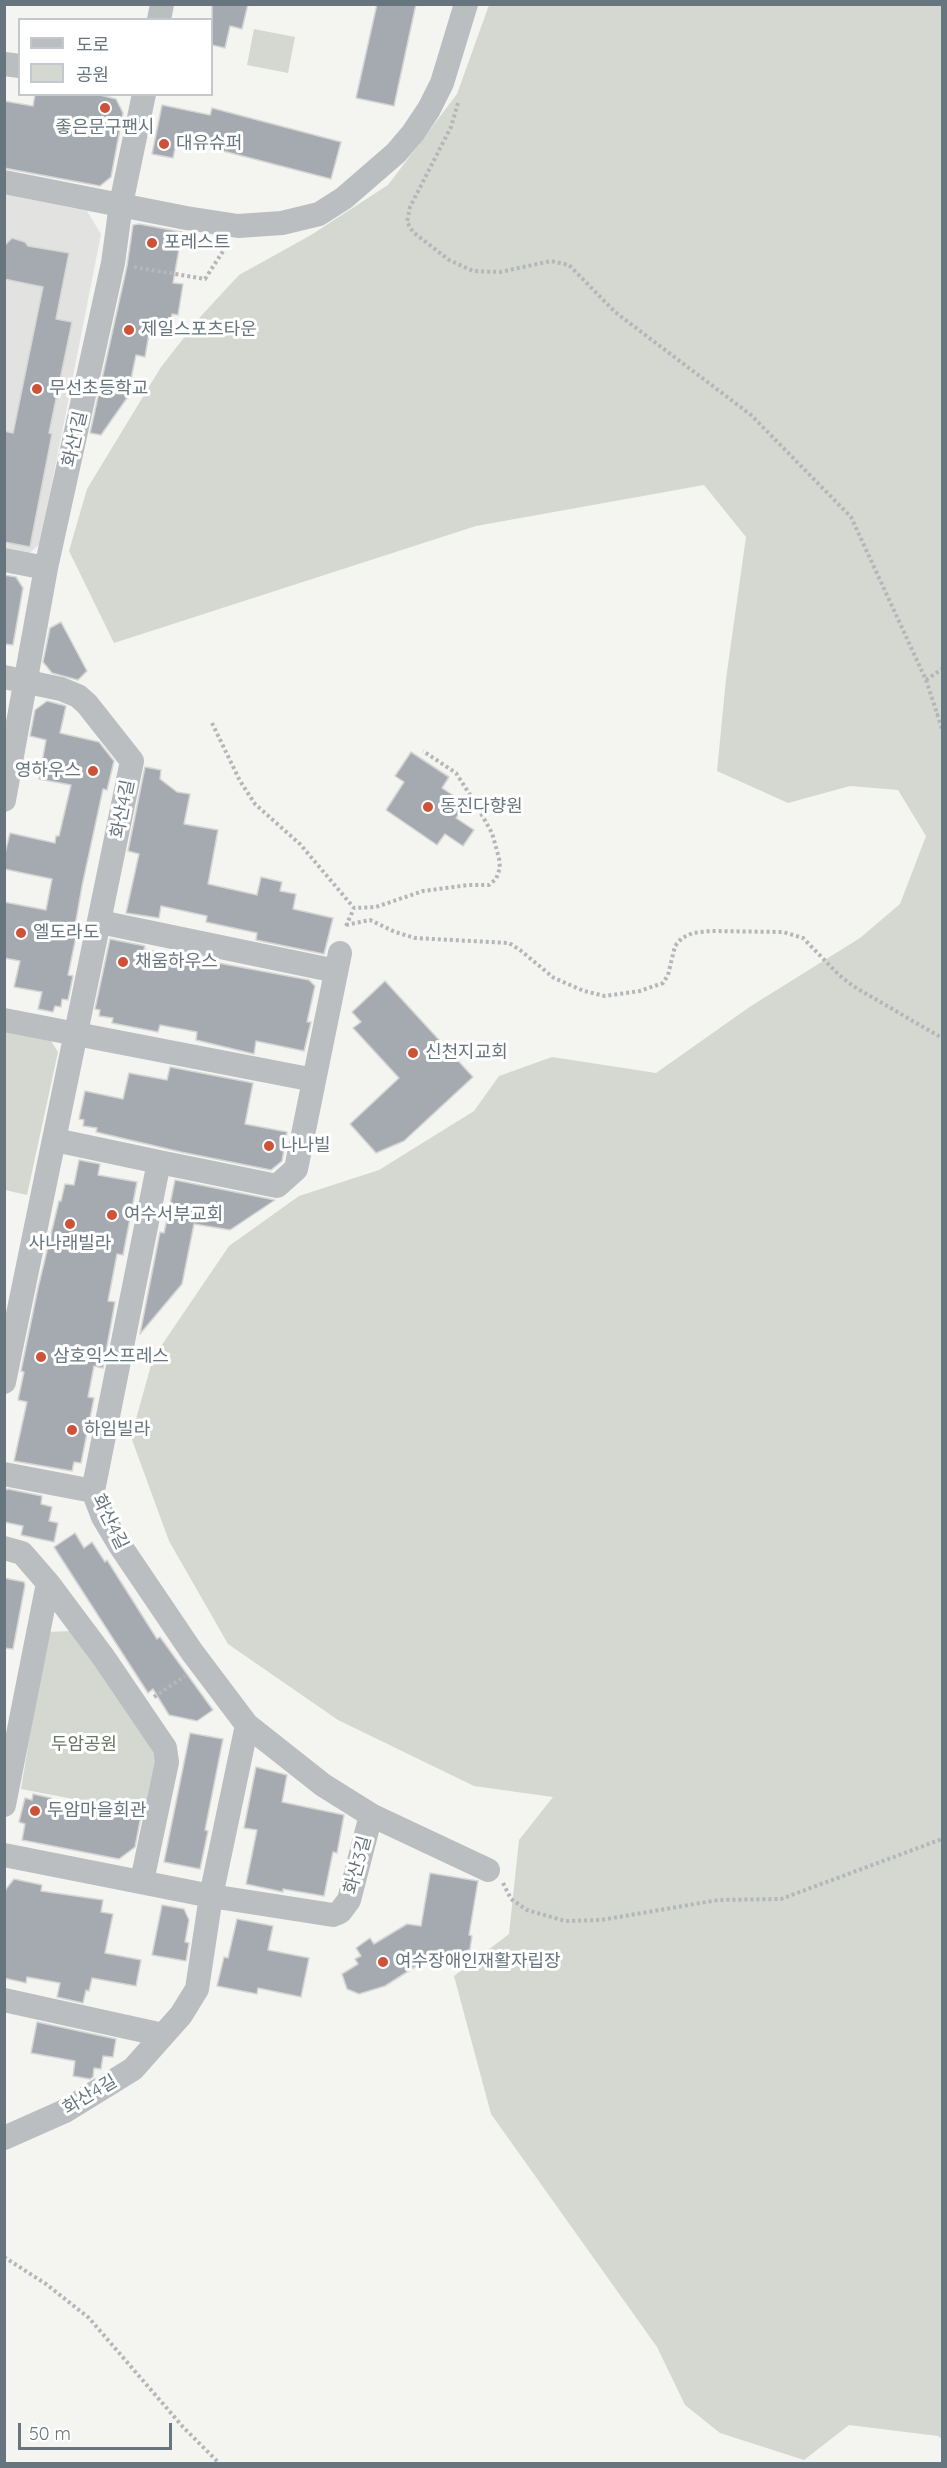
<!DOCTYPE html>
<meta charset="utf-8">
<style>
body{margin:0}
#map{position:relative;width:947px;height:2468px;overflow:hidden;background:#f4f4f1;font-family:Quicksand,"Noto Sans KR",sans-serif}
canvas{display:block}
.frame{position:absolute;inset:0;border:6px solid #67757e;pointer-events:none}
.legend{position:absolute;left:18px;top:18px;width:195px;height:78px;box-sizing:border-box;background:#fff;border:2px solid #c2c8cb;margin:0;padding:8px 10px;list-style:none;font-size:18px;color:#67757e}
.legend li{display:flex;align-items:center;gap:12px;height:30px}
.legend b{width:30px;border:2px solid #c2c8cb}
.scale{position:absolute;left:18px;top:2423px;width:154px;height:27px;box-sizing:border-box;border:3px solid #67757e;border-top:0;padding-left:8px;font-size:18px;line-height:21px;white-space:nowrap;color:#67757e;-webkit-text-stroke:4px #fff;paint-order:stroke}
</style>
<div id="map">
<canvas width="947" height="2468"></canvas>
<div class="frame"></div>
<ul class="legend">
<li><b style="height:8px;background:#babec0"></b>도로</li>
<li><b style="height:16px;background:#d4d8d1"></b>공원</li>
</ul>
<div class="scale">50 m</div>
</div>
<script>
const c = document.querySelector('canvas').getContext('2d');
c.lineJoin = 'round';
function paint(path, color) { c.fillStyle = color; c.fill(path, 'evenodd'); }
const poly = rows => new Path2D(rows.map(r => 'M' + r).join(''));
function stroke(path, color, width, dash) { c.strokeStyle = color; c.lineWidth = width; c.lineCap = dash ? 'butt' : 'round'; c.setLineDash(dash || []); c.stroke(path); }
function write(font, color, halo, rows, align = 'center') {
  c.font = font + ' Quicksand,"Noto Sans KR",sans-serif'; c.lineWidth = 6; c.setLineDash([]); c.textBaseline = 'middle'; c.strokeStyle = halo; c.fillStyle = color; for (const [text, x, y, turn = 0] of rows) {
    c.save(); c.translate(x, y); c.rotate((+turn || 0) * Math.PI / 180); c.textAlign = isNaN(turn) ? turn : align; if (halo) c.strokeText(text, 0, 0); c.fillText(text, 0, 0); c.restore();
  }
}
paint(poly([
 [4,194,87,211,101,234,40,544,27,555,5,550]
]), '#e2e3e1');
paint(poly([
 [489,5,942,5,942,2439,938,2436,849,2425,804,2460,720,2433,685,2405,657,2347,491,2114,454,1976,509,1934,519,1840,553,1797,474,1786,338,1720,228,1644,169,1541,131,1437,153,1358,229,1246,299,1196,379,1170,474,1111,499,1076,552,1057,656,1073,751,1006,860,938,900,904,926,836,898,790,850,786,788,803,717,771,726,679,746,537,704,485,476,526,114,643,69,551,87,489,161,367,201,316,239,275,311,235,388,185,457,94],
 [254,29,295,37,288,73,247,65],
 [5,1032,51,1041,58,1052,27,1195,5,1190],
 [71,1631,152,1746,156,1761,147,1813,21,1789,47,1632]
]), '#d4d8d1');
const building = poly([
 [212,4,248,4,242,29,230,26,225,48,212,45,212,4],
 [377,4,416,4,394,106,356,98,377,4],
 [35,94,96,94,116,99,123,113,111,177,100,186,4,168,4,101,33,106,35,94],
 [162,105,210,115,212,108,341,142,331,179,177,139,173,158,152,154,162,105],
 [139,224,182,232,173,283,183,284,178,315,172,314,170,326,151,322,145,357,136,355,127,398,101,435,90,433,127,266,133,225,139,224],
 [12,238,25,242,28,246,69,253,56,319,72,322,49,433,52,434,30,547,4,542,4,431,13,433,43,287,4,279,4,246,12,238],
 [4,575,16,577,23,588,13,645,4,644,4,575],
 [61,622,87,671,78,680,52,673,43,662,50,628,61,622],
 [47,701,66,706,60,733,99,742,114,761,107,790,103,789,82,886,74,932,77,932,68,975,73,976,68,1000,62,999,61,1007,55,1006,53,1012,38,1009,42,992,14,987,20,961,4,958,4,902,46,910,52,879,4,869,4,857,10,833,55,843,56,836,59,836,71,785,39,779,46,740,30,736,35,710,47,701],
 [411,752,449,777,442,788,466,804,456,818,474,830,463,846,445,834,437,845,386,810,404,782,395,776,411,752],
 [145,767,161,770,160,779,177,792,190,794,184,824,218,830,208,884,257,895,261,877,282,882,280,891,296,894,293,909,333,918,324,954,256,940,257,933,206,922,207,916,161,906,159,918,126,913,139,854,128,851,145,767],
 [110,939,145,946,144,949,309,980,315,986,307,1022,311,1022,304,1051,256,1041,254,1054,196,1040,197,1032,160,1025,158,1032,112,1023,113,1018,99,1016,100,1010,95,1009,110,939],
 [385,981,473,1077,404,1141,376,1153,350,1124,399,1078,353,1028,361,1022,352,1012,385,981],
 [170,1067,253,1083,245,1124,287,1132,282,1161,271,1170,181,1152,96,1132,97,1128,83,1126,84,1120,79,1119,85,1091,123,1099,129,1073,167,1080,170,1067],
 [79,1160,100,1164,98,1175,137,1182,123,1255,117,1254,108,1301,115,1302,103,1368,94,1366,88,1397,94,1398,81,1463,74,1462,72,1471,14,1461,27,1402,18,1400,24,1372,21,1371,38,1288,59,1201,61,1201,65,1184,74,1185,79,1160],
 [175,1180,275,1200,230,1230,194,1224,182,1284,140,1334,160,1232,164,1233,175,1180],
 [8,1489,42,1496,41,1504,52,1507,49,1521,58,1523,54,1542,21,1535,23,1526,4,1522,4,1490,8,1489],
 [75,1533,84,1548,92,1542,105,1562,107,1560,157,1639,160,1637,213,1710,197,1721,169,1715,153,1689,148,1693,54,1547,75,1533],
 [4,1578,24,1582,25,1585,13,1649,4,1648,4,1578],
 [190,1733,223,1739,205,1830,208,1831,200,1869,164,1862,190,1733],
 [256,1767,287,1775,282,1802,344,1815,337,1853,333,1852,324,1896,283,1889,283,1892,246,1884,257,1830,244,1828,256,1767],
 [33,1794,51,1798,50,1802,104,1813,105,1808,141,1816,135,1847,119,1859,22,1840,25,1824,19,1822,25,1798,32,1800,33,1794],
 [430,1873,478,1881,469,1935,472,1936,470,1949,448,1963,429,1958,385,1986,359,1994,347,1989,342,1974,358,1964,355,1959,361,1956,356,1948,370,1938,374,1944,407,1924,421,1926,430,1873],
 [14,1879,42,1885,41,1891,103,1900,101,1912,113,1914,105,1953,141,1960,136,1986,92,1978,89,1991,86,1990,83,2003,57,1997,60,1983,27,1977,26,1983,4,1978,4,1896,6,1889,14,1879],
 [162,1905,184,1909,189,1920,185,1942,189,1943,186,1961,152,1955,162,1905],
 [237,1919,273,1926,268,1950,309,1958,301,1997,258,1988,257,1994,217,1986,224,1957,228,1958,237,1919],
 [37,2022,116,2039,113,2057,103,2056,101,2069,94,2068,93,2077,90,2079,73,2076,75,2061,31,2053,37,2022]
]);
paint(building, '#a4aaaf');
stroke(building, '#d5d5d4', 1.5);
stroke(poly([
 [458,103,451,127,410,207,407,222,413,232,449,260,473,271,500,272,551,261,569,265,615,312,751,415,851,517,926,680,942,729],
 [134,267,205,279,227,245],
 [926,680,942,669],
 [936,715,942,715],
 [212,723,240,781,255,804,300,844,354,908],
 [346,925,370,920,395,932,415,938,509,943,520,950,554,978,584,991,605,996,640,991,663,983,668,975,675,946,682,938,693,933,710,931,783,932,803,938,839,975,853,986,942,1038],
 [346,926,354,908,376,907,423,891,469,885,489,885,496,879,500,868,499,858,492,833,474,801,456,773,423,751],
 [154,1697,185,1676],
 [503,1883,511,1899,527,1910,565,1921,601,1920,718,1900,781,1899,942,1839],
 [4,2257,46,2284,89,2318,183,2427,220,2464]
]), '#b4b7b9', 4, [3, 3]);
stroke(poly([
 [159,20,162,4],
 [4,64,20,66],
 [4,182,186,218,238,226,282,223,319,214,344,198,396,153,413,133,429,109,442,83,466,4],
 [4,560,46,568],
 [4,677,61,689,78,696,87,704,132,761,4,1382],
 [4,800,46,568,113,263,121,204,144,94],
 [100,922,336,971],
 [4,1020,314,1080],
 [55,1140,159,1162],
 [4,1474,93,1491],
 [4,1548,22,1553,48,1583,104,1658,165,1748,167,1762,142,1881],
 [247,1725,323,1785,371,1815],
 [4,1805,48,1583],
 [4,1855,211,1896,333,1915,340,1912,349,1900,371,1815,488,1870],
 [4,2000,163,2035],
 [4,2138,65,2111,133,2069,181,2015,197,1989,211,1896,247,1725,192,1652,119,1544,103,1517,93,1491,159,1162,277,1186,296,1169,340,953]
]), '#babec0', 24);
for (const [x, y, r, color] of [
 [105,108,6,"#cd5238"],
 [164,144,6,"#cd5238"],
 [152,243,6,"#cd5238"],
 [129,330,6,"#cd5238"],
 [37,389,6,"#cd5238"],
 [93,771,6,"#cd5238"],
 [428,807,6,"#cd5238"],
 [21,933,6,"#cd5238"],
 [123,962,6,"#cd5238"],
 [413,1053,6,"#cd5238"],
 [269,1146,6,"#cd5238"],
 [112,1215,6,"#cd5238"],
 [70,1224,6,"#cd5238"],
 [41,1357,6,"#cd5238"],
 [72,1430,6,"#cd5238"],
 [35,1811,6,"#cd5238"],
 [383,1962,6,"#cd5238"]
]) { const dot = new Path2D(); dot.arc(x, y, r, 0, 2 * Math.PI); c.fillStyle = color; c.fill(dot); stroke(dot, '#fff', 2); }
write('18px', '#67757e', '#fff', [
 ["좋은문구팬시",105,128,"center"],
 ["대유슈퍼",176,144],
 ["포레스트",164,243],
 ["제일스포츠타운",141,330],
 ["무선초등학교",49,389],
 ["영하우스",81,771,"right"],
 ["동진다향원",440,807],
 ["엘도라도",33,933],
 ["채움하우스",135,962],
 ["신천지교회",425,1053],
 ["나나빌",281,1146],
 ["여수서부교회",124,1215],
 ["사나래빌라",70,1244,"center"],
 ["삼호익스프레스",53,1357],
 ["하임빌라",84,1430],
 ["두암마을회관",47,1811],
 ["여수장애인재활자립장",395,1962]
], 'left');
write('18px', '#67757e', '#fff', [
 ["화산1길",75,439,-77],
 ["화산4길",123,809,-79],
 ["화산4길",110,1522,64],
 ["화산3길",358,1865,-75],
 ["화산4길",90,2095,-31]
]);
write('18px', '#697665', '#fff', [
 ["두암공원",84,1745]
]);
</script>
